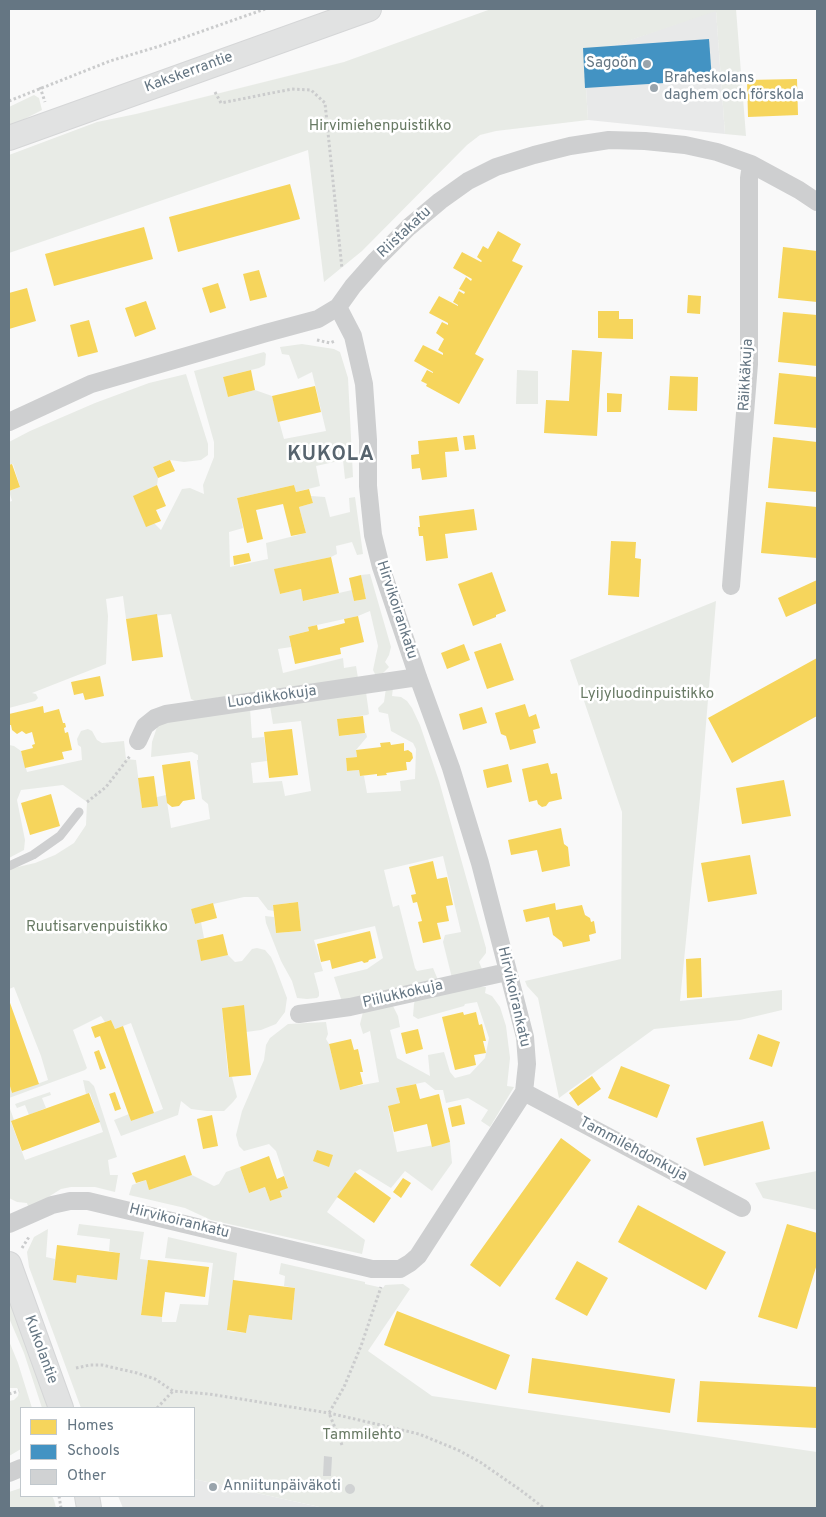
<!DOCTYPE html>
<meta charset="utf-8">
<style>
body{margin:0}
#map{position:relative;width:826px;height:1517px;overflow:hidden;background:#f9f9f9;font-family:Overpass,sans-serif}
canvas{display:block}
.frame{position:absolute;inset:0;border:10px solid #657683;pointer-events:none}
.legend{position:absolute;left:20px;top:1407px;width:175px;height:90px;box-sizing:border-box;background:#fff;border:1px solid #c1c8cd;margin:0;padding:6px 9px;list-style:none;font-size:15px;color:#657683}
.legend li{display:flex;align-items:center;gap:10px;height:25px}
.legend b{width:25px;border:1px solid #c1c8cd}
</style>
<div id="map">
<canvas width="826" height="1517"></canvas>
<div class="frame"></div>
<ul class="legend">
<li><b style="height:14px;background:#f6d55c"></b>Homes</li>
<li><b style="height:14px;background:#4393c3"></b>Schools</li>
<li><b style="height:14px;background:#d0d2d3"></b>Other</li>
</ul>
</div>
<script>
const c = document.querySelector('canvas').getContext('2d');
c.lineJoin = 'round';
function paint(path, color) { c.fillStyle = color; c.fill(path, 'evenodd'); }
const poly = rows => new Path2D(rows.map(r => 'M' + r).join(''));
function stroke(path, color, width, dash) { c.strokeStyle = color; c.lineWidth = width; c.lineCap = dash ? 'butt' : 'round'; c.setLineDash(dash || []); c.stroke(path); }
function write(font, color, halo, rows, align = 'center') {
  c.font = font + ' Overpass,sans-serif'; c.lineWidth = 5; c.setLineDash([]); c.textBaseline = 'middle'; c.strokeStyle = halo; c.fillStyle = color; for (const [text, x, y, turn = 0] of rows) {
    c.save(); c.translate(x, y); c.rotate((+turn || 0) * Math.PI / 180); c.textAlign = isNaN(turn) ? turn : align; if (halo) c.strokeText(text, 0, 0); c.fillText(text, 0, 0); c.restore();
  }
}
paint(poly([
 [716,10,725,134,588,120,584,56],
 [194,1479,324,1508,123,1508,118,1496,194,1496]
]), '#e8e9e9');
paint(poly([
 [491,9,736,9,746,136,725,134,716,11,584,56,588,120,496,131,480,135,467,145,362,251,324,282,308,150,9,253,9,155,97,122,136,114,344,62],
 [34,95,39,98,42,110,9,127,9,107],
 [302,344,334,349,340,352,348,378,353,477,345,479,343,460,316,466,320,486,296,492,294,485,237,498,243,528,229,532,230,567,268,559,266,543,306,533,299,507,313,503,311,496,325,497,330,517,350,512,349,498,355,497,363,554,357,555,352,542,336,546,337,554,331,557,275,569,280,594,301,589,304,601,352,590,354,601,366,599,361,575,370,574,391,647,389,655,385,662,389,667,383,673,377,675,375,674,373,670,378,646,370,611,358,616,308,627,309,631,289,636,291,647,278,649,283,673,343,658,344,668,356,666,358,678,195,701,191,699,171,614,126,619,123,596,106,599,108,616,106,664,32,693,36,694,38,698,35,701,9,708,9,502,12,501,9,491,20,487,13,464,9,465,9,442,30,431,95,403,149,383,186,374,208,444,208,455,201,460,184,462,170,460,153,467,158,478,157,485,134,496,146,526,154,523,161,530,182,489,190,488,204,494,203,485,214,457,214,442,194,371,264,352,266,354,265,365,259,368,223,377,228,397,255,390,272,396,284,439,326,431,312,372,298,379,289,355,282,354,280,347],
 [517,370,538,371,538,404,516,404],
 [716,601,700,798,680,1001,782,990,782,1010,740,1020,654,1029,559,1098,538,998,527,986,525,981,621,959,622,812,570,660],
 [386,688,393,688,392,696,401,697,407,701,412,708,420,725,439,781,486,948,486,953,479,962,482,969,452,978,443,942,445,935,461,932,443,856,384,870,393,907,399,905,415,968,417,971,433,968,438,980,342,1002,334,977,367,969,383,958,375,926,314,940,323,971,314,973,319,992,319,996,317,998,307,999,297,998,292,981,281,961,266,923,265,916,274,917,276,933,301,931,298,902,273,905,274,911,268,910,258,897,244,897,191,909,195,924,201,922,204,938,197,940,228,955,235,962,242,961,252,949,257,948,265,950,271,957,275,966,287,998,285,1012,276,1024,261,1030,246,1032,243,1005,222,1008,228,1074,229,1077,232,1077,237,1097,233,1102,224,1111,207,1111,191,1109,181,1101,178,1115,121,1136,114,1120,129,1114,131,1121,163,1109,131,1023,115,1029,111,1020,105,1022,101,1016,73,1030,87,1068,85,1070,9,1098,9,1083,12,1093,48,1080,41,1056,14,987,9,989,9,869,35,863,55,855,74,843,86,825,87,802,63,785,21,790,17,800,25,840,24,850,9,858,9,745,14,746,21,751,27,772,82,760,81,747,78,745,77,739,81,731,88,729,92,731,97,740,102,743,124,741,126,759,136,760,142,807,157,797,166,795,171,828,210,819,208,804,202,799,197,760,198,760,198,755,192,752,151,757,152,742,157,727,167,721,250,708,252,738,264,737,267,761,251,763,253,783,282,781,285,796,311,791,301,721,273,724,270,706,366,692,369,714,367,715,337,719,340,736,366,733,367,737,356,750,357,757,346,758,347,771,359,770,360,776,364,776,367,793,401,791,400,781,415,779,416,749,413,743,391,731,388,714,379,712,378,708,384,702],
 [479,987,486,987,485,993,492,996,500,1007,506,1026,510,1058,507,1086,514,1087,490,1127,481,1121,488,1110,468,1098,446,1103,443,1090,435,1090,425,1082,396,1088,400,1103,388,1107,397,1152,450,1142,452,1163,432,1191,405,1171,391,1188,360,1169,355,1172,327,1212,365,1240,362,1254,211,1220,185,1208,129,1195,132,1185,146,1180,149,1189,192,1175,214,1186,219,1184,226,1172,240,1167,249,1193,265,1187,270,1201,282,1197,280,1191,288,1187,276,1151,269,1144,244,1151,239,1146,236,1135,242,1111,264,1060,266,1045,270,1038,288,1024,326,1022,328,1034,326,1039,329,1044,340,1089,379,1082,370,1031,363,1034,360,1024,363,1012,393,1006,398,1016,400,1027,390,1030,397,1058,430,1076,428,1055,444,1052,450,1072,455,1078,470,1074,485,1058,489,1038,477,1002,465,1004,464,1006,418,1019,413,1016,414,1004,415,1000],
 [83,1080,89,1081,94,1086,117,1157,108,1160,110,1175,118,1175,115,1192,95,1187,71,1187,61,1189,29,1209,27,1203,17,1202,9,1198,9,1106,14,1120,11,1122,25,1160,103,1132,90,1093,86,1094],
 [50,1092,51,1095,42,1098,46,1108,29,1115,25,1105,17,1108,15,1104],
 [817,1171,817,1210,763,1198,755,1183],
 [79,1224,144,1232,140,1259,148,1260,141,1315,162,1317,162,1322,176,1322,180,1304,208,1305,213,1263,165,1258,168,1237,237,1253,228,1331,246,1333,249,1315,292,1320,295,1288,284,1286,285,1276,279,1274,281,1263,365,1282,365,1284,383,1288,385,1285,403,1284,410,1289,368,1351,432,1396,817,1452,817,1508,324,1508,194,1479,194,1408,81,1408,29,1267,27,1252,34,1237,48,1229,46,1257,55,1259,53,1280,76,1283,77,1275,116,1280,120,1253,109,1251,110,1239,77,1235],
 [9,1297,50,1408,42,1408,24,1353,9,1318],
 [9,1341,18,1363,32,1408,21,1408,21,1449,9,1456,9,1401,14,1400,18,1396,19,1391,17,1388,9,1388],
 [21,1488,21,1496,52,1496,54,1500,56,1508,9,1508,9,1492]
]), '#e8ebe6');
paint(poly([
 [797,79,798,115,748,117,747,80],
 [290,184,300,219,178,252,169,217],
 [144,227,153,259,54,286,45,254],
 [498,231,521,244,512,261,523,266,475,354,484,359,459,404,426,386,427,384,421,381,427,370,433,373,433,372,414,361,423,345,443,355,443,353,438,350,444,339,436,333,442,322,448,325,448,323,429,313,439,296,458,306,458,305,453,302,459,291,464,294,465,292,459,289,466,277,471,281,472,279,453,268,462,252,481,262,482,261,477,257,483,246,488,249],
 [783,247,817,251,817,302,778,298],
 [259,270,267,297,250,301,243,274],
 [218,283,226,308,210,313,202,288],
 [27,288,36,321,9,329,9,293],
 [688,295,701,296,700,314,687,313],
 [146,301,156,329,135,337,125,308],
 [598,311,619,311,619,319,633,319,633,339,598,338],
 [783,312,817,315,817,366,778,362],
 [89,320,98,352,78,357,70,325],
 [572,350,602,352,597,436,544,433,546,400,569,401],
 [251,370,255,390,228,397,223,377],
 [779,373,817,377,817,428,774,424],
 [670,376,698,377,697,411,668,410],
 [315,386,321,412,278,422,272,396],
 [607,393,622,394,621,412,607,412],
 [474,435,476,449,465,450,463,436],
 [457,437,459,451,445,452,447,477,422,480,420,468,412,469,411,455,419,454,418,441],
 [773,437,817,442,817,492,768,488],
 [170,460,175,471,158,478,153,467],
 [12,464,20,487,9,491,9,465],
 [157,485,166,506,156,510,161,521,146,527,133,496],
 [294,485,296,492,309,489,313,503,299,507,306,533,291,536,283,504,256,510,263,539,247,543,237,498],
 [766,502,817,507,817,558,761,553],
 [474,509,477,530,445,534,448,558,426,561,423,536,419,536,418,527,420,527,419,516],
 [611,541,636,542,635,558,641,559,639,597,608,595],
 [249,553,251,561,234,565,233,556],
 [331,557,339,593,303,601,301,589,280,594,274,569],
 [492,572,506,611,496,615,496,617,473,626,458,584],
 [361,575,366,599,354,601,349,578],
 [817,580,817,603,786,617,778,598],
 [157,614,163,657,132,661,126,619],
 [358,616,364,642,340,648,341,654,295,664,289,636,309,631,308,627,317,625,318,630,345,623,344,619],
 [501,643,514,680,487,689,474,652],
 [464,644,470,660,447,669,441,653],
 [817,658,817,716,732,763,708,718],
 [100,676,104,696,85,700,83,693,74,695,71,682],
 [525,704,529,717,536,714,540,728,533,730,536,743,510,750,506,736,501,734,495,713],
 [43,706,44,713,59,709,63,723,65,723,66,727,64,728,65,733,68,732,72,750,62,752,64,759,25,768,21,751,33,748,32,745,35,744,32,732,26,734,22,731,17,734,12,730,11,725,9,725,9,714],
 [482,707,487,723,463,730,459,714],
 [363,716,365,733,339,736,337,719],
 [292,729,298,775,269,778,264,732],
 [390,742,391,745,404,743,404,751,408,750,412,753,413,758,410,762,406,762,407,770,386,773,387,775,377,776,377,774,360,776,359,770,347,771,346,758,357,757,356,750,381,747,380,743],
 [190,761,195,799,183,801,179,806,172,807,167,803,162,765],
 [548,763,551,774,557,773,562,799,549,802,546,806,542,807,538,804,537,800,529,802,522,769],
 [508,764,512,782,487,788,483,770],
 [154,776,158,806,142,808,138,778],
 [784,780,791,816,742,824,736,788],
 [51,794,60,826,30,835,21,803],
 [561,828,564,844,568,847,570,866,542,872,537,850,511,855,508,840],
 [750,855,757,894,708,902,701,863],
 [433,861,437,879,447,877,453,905,446,906,449,921,437,923,441,939,423,943,418,922,422,921,417,902,413,903,411,895,416,894,409,867],
 [298,902,301,931,276,933,273,905],
 [213,903,217,918,195,924,191,909],
 [555,903,556,910,582,905,585,915,590,918,591,922,594,921,596,933,589,935,590,941,563,947,562,942,553,935,549,917,526,922,523,910],
 [370,931,376,958,369,960,368,962,364,963,362,961,332,969,330,960,321,962,317,944],
 [223,934,228,955,201,961,197,940],
 [701,958,702,997,687,998,686,959],
 [9,1000,39,1084,12,1093,9,1083],
 [244,1005,251,1075,229,1077,222,1008],
 [463,1012,464,1015,476,1012,479,1025,482,1024,486,1041,483,1041,486,1053,474,1055,476,1065,455,1070,442,1017],
 [111,1020,115,1029,123,1026,154,1113,131,1121,100,1036,95,1038,91,1027],
 [418,1029,423,1049,406,1054,401,1033],
 [758,1034,780,1042,772,1067,749,1059],
 [351,1039,354,1050,358,1049,363,1072,360,1072,363,1084,340,1090,329,1044],
 [99,1050,106,1068,100,1070,94,1052],
 [621,1066,670,1085,657,1118,608,1098],
 [592,1076,601,1089,578,1106,569,1093],
 [416,1084,420,1099,439,1094,450,1142,432,1147,427,1124,394,1132,388,1106,400,1103,396,1088],
 [115,1092,121,1109,115,1111,109,1094],
 [89,1093,100,1122,22,1151,11,1121],
 [461,1105,465,1124,452,1127,448,1108],
 [212,1115,218,1146,203,1149,197,1119],
 [763,1121,770,1149,704,1166,696,1138],
 [561,1138,591,1160,500,1287,470,1265],
 [317,1150,333,1155,329,1167,313,1161],
 [185,1155,192,1175,149,1190,146,1180,136,1183,132,1173],
 [269,1156,277,1179,284,1176,288,1188,280,1191,282,1197,270,1201,265,1187,249,1193,240,1167],
 [355,1172,391,1198,374,1223,337,1197],
 [403,1178,411,1183,401,1198,393,1192],
 [638,1205,726,1252,706,1290,618,1242],
 [787,1224,817,1233,817,1264,797,1329,758,1317],
 [57,1245,120,1253,117,1280,77,1275,76,1283,53,1280],
 [148,1260,209,1267,205,1297,165,1292,162,1317,141,1315],
 [577,1261,608,1278,587,1316,555,1299],
 [233,1280,295,1288,292,1320,249,1315,246,1333,227,1330],
 [397,1311,510,1355,496,1390,384,1345],
 [532,1358,675,1379,670,1413,528,1393],
 [700,1381,817,1387,817,1428,697,1422]
]), '#f6d55c');
paint(poly([
 [709,39,712,80,585,88,583,48]
]), '#4393c3');
paint(poly([
 [324,1456,332,1457,331,1476,323,1476],
 '345 1489a5 5 0 1 1 10 0a5 5 0 1 1-10 0Z'
]), '#d0d2d3');
const secondary = poly([
 [9,138,369,9],
 [9,1264,61,1408],
 [87,1496,89,1508]
]);
stroke(secondary, '#d5d6d7', 26);
stroke(poly([
 [40,87,45,102],
 [215,92,221,103,292,89,311,90,325,103,342,269],
 [9,101,110,61,160,46,265,9],
 [317,340,330,343,335,341],
 [87,802,106,787,130,756],
 [22,1248,29,1237],
 [76,1368,90,1365,102,1365,137,1373,155,1379,173,1391,209,1394,329,1413,419,1434,458,1450,480,1462,519,1489,544,1508],
 [9,1394,19,1391],
 [157,1408,173,1391],
 [342,1445,329,1413,344,1387,361,1346,381,1287],
 [59,1496,61,1508]
]), '#cbcccd', 3, [2.5, 2.5]);
stroke(poly([
 [9,866,33,855,60,836,79,812]
]), '#cecfd0', 9);
stroke(poly([
 [9,422,91,384,266,333,318,319,338,307,353,286,376,260,409,227,440,201,468,181,496,167,534,155,570,146,609,140,645,141,685,145,717,152,751,164,799,190,817,202],
 [731,586,749,364,749,178,751,164],
 [138,741,145,726,155,718,166,714,418,677],
 [299,1014,350,1007,507,972],
 [524,1092,742,1208],
 [9,1224,52,1205,70,1201,88,1201,372,1269,400,1269,410,1263,418,1256,524,1092,527,1064,525,1037,480,863,451,768,418,677,381,567,373,535,368,486,368,440,364,384,353,336,338,307],
 [9,1473,21,1468]
]), '#cecfd0', 18);
stroke(secondary, '#e1e2e2', 24);
for (const [x, y, r, color] of [
 [647,64,5,"#99a4ac"],
 [654,88,5,"#99a4ac"],
 [213,1487,5,"#99a4ac"]
]) { const dot = new Path2D(); dot.arc(x, y, r, 0, 2 * Math.PI); c.fillStyle = color; c.fill(dot); stroke(dot, '#fff', 2); }
write('15px', '#657683', '#fff', [
 ["Sagoön",637,64,"right"],
 ["Braheskolans",664,79],
 ["daghem och förskola",664,96],
 ["Anniitunpäiväkoti",223,1487]
], 'left');
write('15px', '#657683', '#fff', [
 ["Kakskerrantie",189,73,-20],
 ["Riistakatu",405,233,-43],
 ["Räikkäkuja",747,375,-87],
 ["Hirvikoirankatu",396,610,72],
 ["Luodikkokuja",272,698,-8],
 ["Piilukkokuja",403,995,-13],
 ["Hirvikoirankatu",513,997,77],
 ["Tammilehdonkuja",633,1150,28],
 ["Hirvikoirankatu",179,1222,14],
 ["Kukolantie",40,1350,70]
]);
write('15px', '#687a64', '#fff', [
 ["Hirvimiehenpuistikko",380,127],
 ["Lyijyluodinpuistikko",647,695],
 ["Ruutisarvenpuistikko",97,928],
 ["Tammilehto",362,1436]
]);
c.letterSpacing = '1px';
write('bold 20px', '#57646e', '#fff', [
 ["KUKOLA",331,456]
]);
c.letterSpacing = '0px';
</script>
